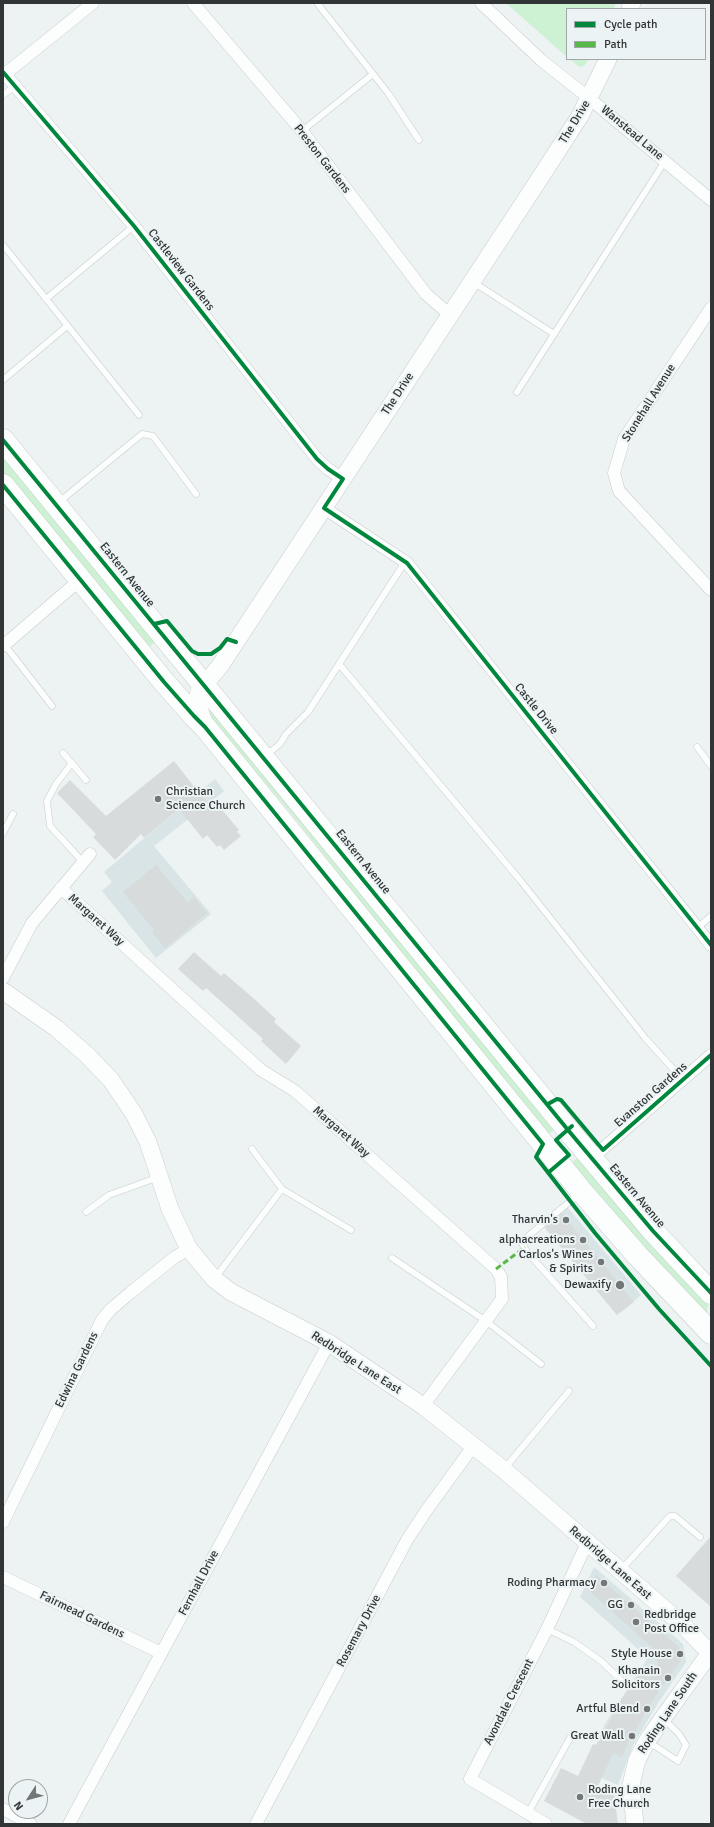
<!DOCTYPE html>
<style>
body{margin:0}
#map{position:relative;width:714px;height:1827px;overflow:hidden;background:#edf2f2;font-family:Signika,sans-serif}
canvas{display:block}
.frame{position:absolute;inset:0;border:4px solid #323536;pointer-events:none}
.legend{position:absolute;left:566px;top:8px;width:140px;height:52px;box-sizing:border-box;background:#ebf3f4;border:1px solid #a1a7a8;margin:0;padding:5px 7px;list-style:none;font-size:12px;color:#323536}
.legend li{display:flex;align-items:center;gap:8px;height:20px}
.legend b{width:20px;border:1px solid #a1a7a8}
.north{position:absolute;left:8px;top:1779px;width:40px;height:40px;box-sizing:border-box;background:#ebf3f4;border:1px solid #a1a7a8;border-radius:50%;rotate:234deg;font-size:11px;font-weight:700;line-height:16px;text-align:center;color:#323536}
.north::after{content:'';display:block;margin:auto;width:14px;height:18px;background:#737778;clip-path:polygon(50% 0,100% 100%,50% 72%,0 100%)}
</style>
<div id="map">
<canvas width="714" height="1827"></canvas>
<div class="frame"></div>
<ul class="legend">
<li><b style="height:5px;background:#00873e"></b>Cycle path</li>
<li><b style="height:5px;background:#58b947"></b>Path</li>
</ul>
<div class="north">N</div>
</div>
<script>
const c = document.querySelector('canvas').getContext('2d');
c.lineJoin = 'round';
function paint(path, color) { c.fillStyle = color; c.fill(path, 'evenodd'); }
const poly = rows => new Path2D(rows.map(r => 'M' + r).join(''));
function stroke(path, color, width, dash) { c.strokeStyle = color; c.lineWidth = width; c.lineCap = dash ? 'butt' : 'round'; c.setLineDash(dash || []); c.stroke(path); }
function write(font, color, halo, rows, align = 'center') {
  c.font = font + ' Signika,sans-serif'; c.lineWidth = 4; c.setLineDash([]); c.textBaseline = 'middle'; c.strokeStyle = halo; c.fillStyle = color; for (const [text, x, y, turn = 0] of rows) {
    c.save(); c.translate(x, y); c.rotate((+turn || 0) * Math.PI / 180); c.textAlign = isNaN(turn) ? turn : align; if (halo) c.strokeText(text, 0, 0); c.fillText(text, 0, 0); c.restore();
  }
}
paint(poly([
 [215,779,224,791,154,846,211,914,156,958,102,891,112,882,104,872],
 [567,1207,641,1295,617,1315,544,1227],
 [594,1567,683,1644,686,1662,658,1703,633,1745,618,1785,585,1771,605,1724,648,1658,580,1597]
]), '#d8e4e5');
paint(poly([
 [506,3,616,3,613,9,567,9,567,57],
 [569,59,589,59,584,66,580,67],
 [3,458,155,642,147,649,3,474],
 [203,700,556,1128,545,1137,340,887,339,874,290,812,202,708],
 [580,1156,708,1304,707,1312,705,1314,570,1164]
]), '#cdf1d3');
paint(poly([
 [174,761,208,804,213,799,239,830,237,832,241,836,224,850,220,845,217,847,207,835,203,839,179,809,144,838,141,834,115,860,93,837,96,834,57,793,70,780,106,816],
 [156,865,188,903,194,897,207,913,165,948,152,932,154,930,123,892],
 [194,952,221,976,224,973,252,997,276,1019,274,1022,301,1046,286,1064,261,1041,263,1039,233,1012,206,988,203,991,178,969],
 [562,1214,634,1302,617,1315,545,1228],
 [711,1536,711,1607,676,1576],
 [596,1575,680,1648,681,1660,656,1695,628,1743,622,1757,613,1753,598,1786,614,1793,618,1824,587,1824,544,1801,561,1768,578,1776,593,1744,597,1745,622,1698,641,1673,648,1678,658,1664,656,1651,588,1590]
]), '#d7dbdc');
const lane = poly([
 [317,3,388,93,419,140],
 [3,95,14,87],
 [302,131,373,74],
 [3,245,139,415],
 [473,282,554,334],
 [46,299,134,226],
 [3,380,67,326],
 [517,392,665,161],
 [59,502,142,434,153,436,196,494],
 [4,644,52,706],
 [339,664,520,880,646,1039,683,1080],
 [697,747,711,766],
 [63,753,86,780],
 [265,756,280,744,286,734,308,712,405,562],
 [72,763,56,784,47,801,50,826,83,862],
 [3,833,13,814],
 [697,928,711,916],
 [252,1149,282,1189,351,1230],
 [579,1194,521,1242,528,1253,593,1326],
 [86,1212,109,1195,159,1177],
 [392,1258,486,1321,541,1364],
 [215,1278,282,1189],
 [505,1468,569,1391],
 [621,1570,670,1516,675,1516,700,1537],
 [547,1629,574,1642,601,1661,625,1684],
 [649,1742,678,1761,686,1745,679,1734,664,1719],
 [528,1813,570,1738]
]);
const street = poly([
 [193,3,302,131,426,294,450,315],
 [481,3,541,60,589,98,711,200],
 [3,72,134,226,317,459,328,469,343,479],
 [5,74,93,3],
 [711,308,624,439,614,473,619,491,711,590],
 [324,508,407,563,711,945],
 [3,646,81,579],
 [61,888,261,1070,295,1091,496,1269,501,1277,502,1299,423,1406],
 [3,978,32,923,90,854],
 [592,1158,711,1055],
 [3,1522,102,1320,110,1310,130,1293,175,1257,189,1249],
 [3,1577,161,1653],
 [3,1809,31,1824],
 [69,1824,329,1343],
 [256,1824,407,1540,426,1511,474,1445],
 [546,1824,470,1779,547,1629,587,1543]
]);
const secondary = poly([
 [630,9,632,3],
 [205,726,197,701,199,691,220,666,538,181,580,116,608,59],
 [3,991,56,1028,87,1055,111,1080,134,1114,148,1142,170,1209,189,1249,214,1279,231,1292,329,1343,423,1406,504,1470,683,1625,711,1654],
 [635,1824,631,1785,637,1760,647,1741,663,1718,710,1653]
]);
const highway = poly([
 [3,440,568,1130,653,1231,711,1293],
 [3,485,164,682,194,716,205,727,582,1192,638,1256,711,1333]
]);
stroke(lane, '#c9cccc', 7);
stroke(street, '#c9cccc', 13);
stroke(secondary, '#c9cccc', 18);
stroke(highway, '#c9cccc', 23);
stroke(lane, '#fcfdfd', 6);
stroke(street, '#fcfdfd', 12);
stroke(secondary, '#fcfdfd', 17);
stroke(highway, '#fcfdfd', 22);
stroke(poly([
 [496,1269,525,1247]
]), '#58b947', 3, [6, 3]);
stroke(poly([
 [3,72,134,226,317,459,328,469,343,479,324,508,407,563,711,945],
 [3,440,568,1130,653,1231,711,1293],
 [3,485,164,682,194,716,205,727,543,1144,536,1157,595,1233,659,1309,711,1366],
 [154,624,167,621,192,651,198,654,211,654,220,648,227,639,236,642],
 [548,1104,557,1099,561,1100,603,1150,711,1055],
 [549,1172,569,1155,556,1140,572,1126]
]), '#00873e', 4);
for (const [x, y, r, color] of [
 [158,799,4,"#737778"],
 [566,1220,4,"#737778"],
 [583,1240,4,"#737778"],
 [601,1262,4,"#737778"],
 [620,1285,5,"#737778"],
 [604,1583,4,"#737778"],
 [631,1605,4,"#737778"],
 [636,1622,4,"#737778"],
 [680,1654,4,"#737778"],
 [668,1678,4,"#737778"],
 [647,1709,4,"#737778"],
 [632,1736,4,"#737778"],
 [580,1797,4,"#737778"]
]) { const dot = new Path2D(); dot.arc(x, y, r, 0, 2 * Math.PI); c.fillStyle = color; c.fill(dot); stroke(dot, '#ebf3f4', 1.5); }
write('12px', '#323536', '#ebf3f4', [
 ["The Drive",575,122,-59],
 ["Wanstead Lane",632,133,40],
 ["Preston Gardens",322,159,52],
 ["Castleview Gardens",181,270,52],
 ["The Drive",398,394,-57],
 ["Stonehall Avenue",649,403,-58],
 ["Eastern Avenue",127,575,51],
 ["Castle Drive",536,709,51],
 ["Eastern Avenue",363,862,51],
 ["Margaret Way",96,920,42],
 ["Evanston Gardens",651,1095,-41],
 ["Margaret Way",341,1132,41],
 ["Eastern Avenue",637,1196,50],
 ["Redbridge Lane East",356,1363,33],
 ["Edwina Gardens",77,1370,-64],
 ["Redbridge Lane East",610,1563,41],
 ["Fernhall Drive",199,1583,-62],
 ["Fairmead Gardens",82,1615,26],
 ["Rosemary Drive",359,1631,-62],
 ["Avondale Crescent",509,1702,-63],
 ["Roding Lane South",668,1713,-56]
]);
write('12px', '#323536', '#ebf3f4', [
 ["Christian",166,792,"left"],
 ["Science Church",166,806,"left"],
 ["Tharvin's",558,1220],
 ["alphacreations",575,1240],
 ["Carlos's Wines",593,1255],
 ["& Spirits",593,1269],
 ["Dewaxify",611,1285],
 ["Roding Pharmacy",596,1583],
 ["GG",623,1605],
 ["Redbridge",644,1615,"left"],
 ["Post Office",644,1629,"left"],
 ["Style House",672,1654],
 ["Khanain",660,1671],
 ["Solicitors",660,1685],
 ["Artful Blend",639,1709],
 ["Great Wall",624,1736],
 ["Roding Lane",588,1790,"left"],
 ["Free Church",588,1804,"left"]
], 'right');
</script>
